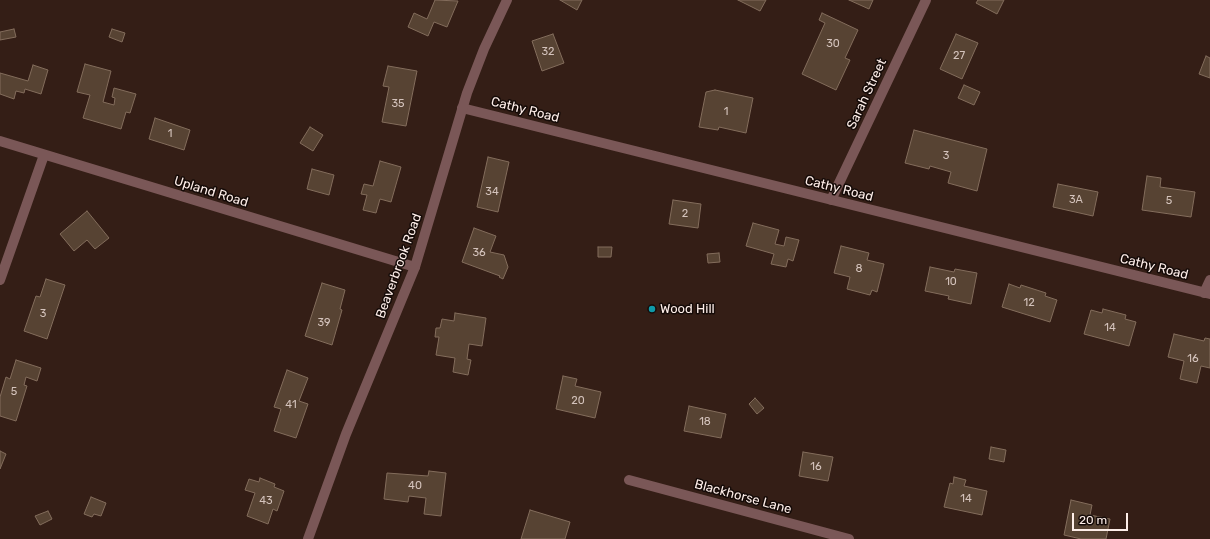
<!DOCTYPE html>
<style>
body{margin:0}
#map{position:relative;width:1210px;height:539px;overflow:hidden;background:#341e16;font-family:Rubik,sans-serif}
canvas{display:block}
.scale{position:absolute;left:1072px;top:513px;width:56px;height:18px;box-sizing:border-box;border:2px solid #feeee9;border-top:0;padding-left:5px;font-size:12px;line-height:14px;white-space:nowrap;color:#feeee9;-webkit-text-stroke:3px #150b08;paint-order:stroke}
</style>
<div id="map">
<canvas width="1210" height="539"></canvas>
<div class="scale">20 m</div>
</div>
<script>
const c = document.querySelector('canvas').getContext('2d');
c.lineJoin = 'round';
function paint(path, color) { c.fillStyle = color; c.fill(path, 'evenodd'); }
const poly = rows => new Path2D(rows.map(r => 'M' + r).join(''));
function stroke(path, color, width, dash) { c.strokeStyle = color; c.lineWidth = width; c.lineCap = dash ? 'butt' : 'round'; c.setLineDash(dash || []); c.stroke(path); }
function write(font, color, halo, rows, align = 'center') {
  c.font = font + ' Rubik,sans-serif'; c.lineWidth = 3; c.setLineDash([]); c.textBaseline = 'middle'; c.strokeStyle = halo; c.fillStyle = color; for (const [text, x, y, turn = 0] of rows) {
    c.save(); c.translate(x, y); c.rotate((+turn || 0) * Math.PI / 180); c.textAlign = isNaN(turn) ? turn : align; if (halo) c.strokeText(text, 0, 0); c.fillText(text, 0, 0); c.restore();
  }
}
const building = poly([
 [435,0,458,1,447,27,434,22,428,36,408,27,414,13,427,19,435,0],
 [560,0,582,0,577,10,560,0],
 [738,0,766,0,760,11,738,0],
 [849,0,873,0,869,9,849,0],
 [978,0,1004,0,997,14,976,3,978,0],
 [822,13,858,30,845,58,850,60,836,90,802,74,825,23,819,20,822,13],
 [14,29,16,37,0,40,0,32,14,29],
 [112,29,125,33,122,42,109,37,112,29],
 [553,34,564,63,542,71,532,41,553,34],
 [956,34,978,43,962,79,940,69,956,34],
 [1206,56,1210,58,1210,78,1199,74,1206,56],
 [85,64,111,71,103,102,114,105,115,98,112,97,114,88,136,94,130,113,126,112,121,129,83,118,90,95,77,92,85,64],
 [33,65,48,70,41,94,25,89,24,93,16,91,14,99,0,94,0,73,28,81,33,65],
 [388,66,417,71,406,126,382,122,389,87,383,86,388,66],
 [964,85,980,92,974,105,958,98,964,85],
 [715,90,753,98,746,133,719,127,718,130,699,127,706,92,715,90],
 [155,118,190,130,184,150,149,139,155,118],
 [310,127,323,135,313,151,300,143,310,127],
 [914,130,987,149,977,191,948,183,951,172,930,166,929,169,905,163,914,130],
 [488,157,509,162,498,212,477,207,488,157],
 [380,161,401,167,391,202,380,199,376,213,363,210,367,195,361,194,364,184,373,186,380,161],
 [312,169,334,175,329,195,307,189,312,169],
 [1147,176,1161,178,1160,187,1195,192,1191,217,1142,210,1147,176],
 [1058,184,1098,192,1093,216,1053,207,1058,184],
 [673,200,701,204,698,228,669,224,673,200],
 [87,211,109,238,95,249,87,240,74,251,60,234,87,211],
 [753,223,779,230,775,244,784,246,786,237,799,240,793,261,788,259,786,267,771,264,774,254,746,246,753,223],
 [474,228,496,236,490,252,504,255,508,267,503,279,499,277,500,276,462,262,474,228],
 [841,246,869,253,867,260,884,264,877,292,872,290,870,295,847,289,850,277,834,273,841,246],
 [598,247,612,247,611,257,598,257,598,247],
 [719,253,720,262,708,263,707,254,719,253],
 [930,267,954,272,955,269,977,273,971,304,948,299,949,296,925,291,930,267],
 [46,279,65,285,47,339,24,331,36,296,40,297,46,279],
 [322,283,345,290,340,309,342,310,332,345,305,336,322,283],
 [1009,284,1020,288,1021,285,1046,293,1045,296,1057,300,1050,322,1002,307,1009,284],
 [1103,309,1126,315,1125,319,1136,322,1129,346,1084,334,1091,310,1102,313,1103,309],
 [455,313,486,318,482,346,469,344,467,359,471,360,468,375,453,372,455,358,436,355,439,337,435,337,436,328,440,328,442,319,454,321,455,313],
 [1174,334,1204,341,1205,338,1210,339,1210,368,1201,366,1197,383,1180,379,1184,361,1168,357,1174,334],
 [16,360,41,368,37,381,26,377,24,385,27,386,16,421,0,416,0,397,6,377,10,379,16,360],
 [287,370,308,378,299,401,308,404,296,438,274,431,281,409,274,407,287,370],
 [563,376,577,379,575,386,601,392,595,418,556,409,563,376],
 [755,398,764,408,757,414,749,404,755,398],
 [689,406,726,414,721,438,684,431,689,406],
 [991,447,1006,450,1004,462,989,459,991,447],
 [0,451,6,454,0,469,0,451],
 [803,452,833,457,828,481,799,476,803,452],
 [429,471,446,473,441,516,424,514,426,498,409,496,408,502,384,499,387,473,428,476,429,471],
 [954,477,966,480,964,486,987,491,982,515,944,507,950,483,953,484,954,477],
 [260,478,275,484,274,487,284,491,277,511,273,509,268,524,247,516,255,493,245,490,249,479,259,482,260,478],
 [91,497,106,503,101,516,94,514,92,517,84,514,91,497],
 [1071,500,1092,505,1090,515,1110,519,1106,539,1081,539,1064,535,1071,500],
 [530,510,570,522,565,539,521,539,530,510],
 [48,511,52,519,40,525,35,516,48,511]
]);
paint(building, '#574333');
stroke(building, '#836d5c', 1);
stroke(poly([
 [462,108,1210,294],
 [0,141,415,267],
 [831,200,926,0],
 [0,280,44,155],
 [1204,293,1210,280],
 [629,480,849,539]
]), '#7a5757', 10);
stroke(poly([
 [308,539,346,434,415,267,467,93,484,49,507,0]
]), '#7a5757', 10);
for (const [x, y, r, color] of [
 [652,309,4,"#0f9aa8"]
]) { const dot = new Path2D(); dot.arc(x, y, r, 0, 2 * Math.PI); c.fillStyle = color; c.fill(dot); stroke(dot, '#150b08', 1.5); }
write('11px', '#d4c3bc', null, [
 ["30",833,44],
 ["32",548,52],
 ["27",959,56],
 ["35",398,104],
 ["1",726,112],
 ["1",170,134],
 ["3",946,156],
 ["34",492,192],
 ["3A",1076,200],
 ["5",1169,201],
 ["2",685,214],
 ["36",479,253],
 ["8",859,269],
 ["10",951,282],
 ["12",1029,303],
 ["3",43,314],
 ["39",324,323],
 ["14",1110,328],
 ["16",1193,359],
 ["5",14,392],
 ["20",578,401],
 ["41",291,405],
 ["18",705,422],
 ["16",816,467],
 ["40",415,486],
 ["14",966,499],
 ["43",266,501]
]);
write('13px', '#feeee9', '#150b08', [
 ["Sarah Street",867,94,-65],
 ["Cathy Road",525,110,14],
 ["Cathy Road",839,189,14],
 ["Upland Road",211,192,17],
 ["Beaverbrook Road",399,266,-70],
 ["Cathy Road",1154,267,14],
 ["Blackhorse Lane",743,497,15]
]);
write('13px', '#feeee9', '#150b08', [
 ["Wood Hill",660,309]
], 'left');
</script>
